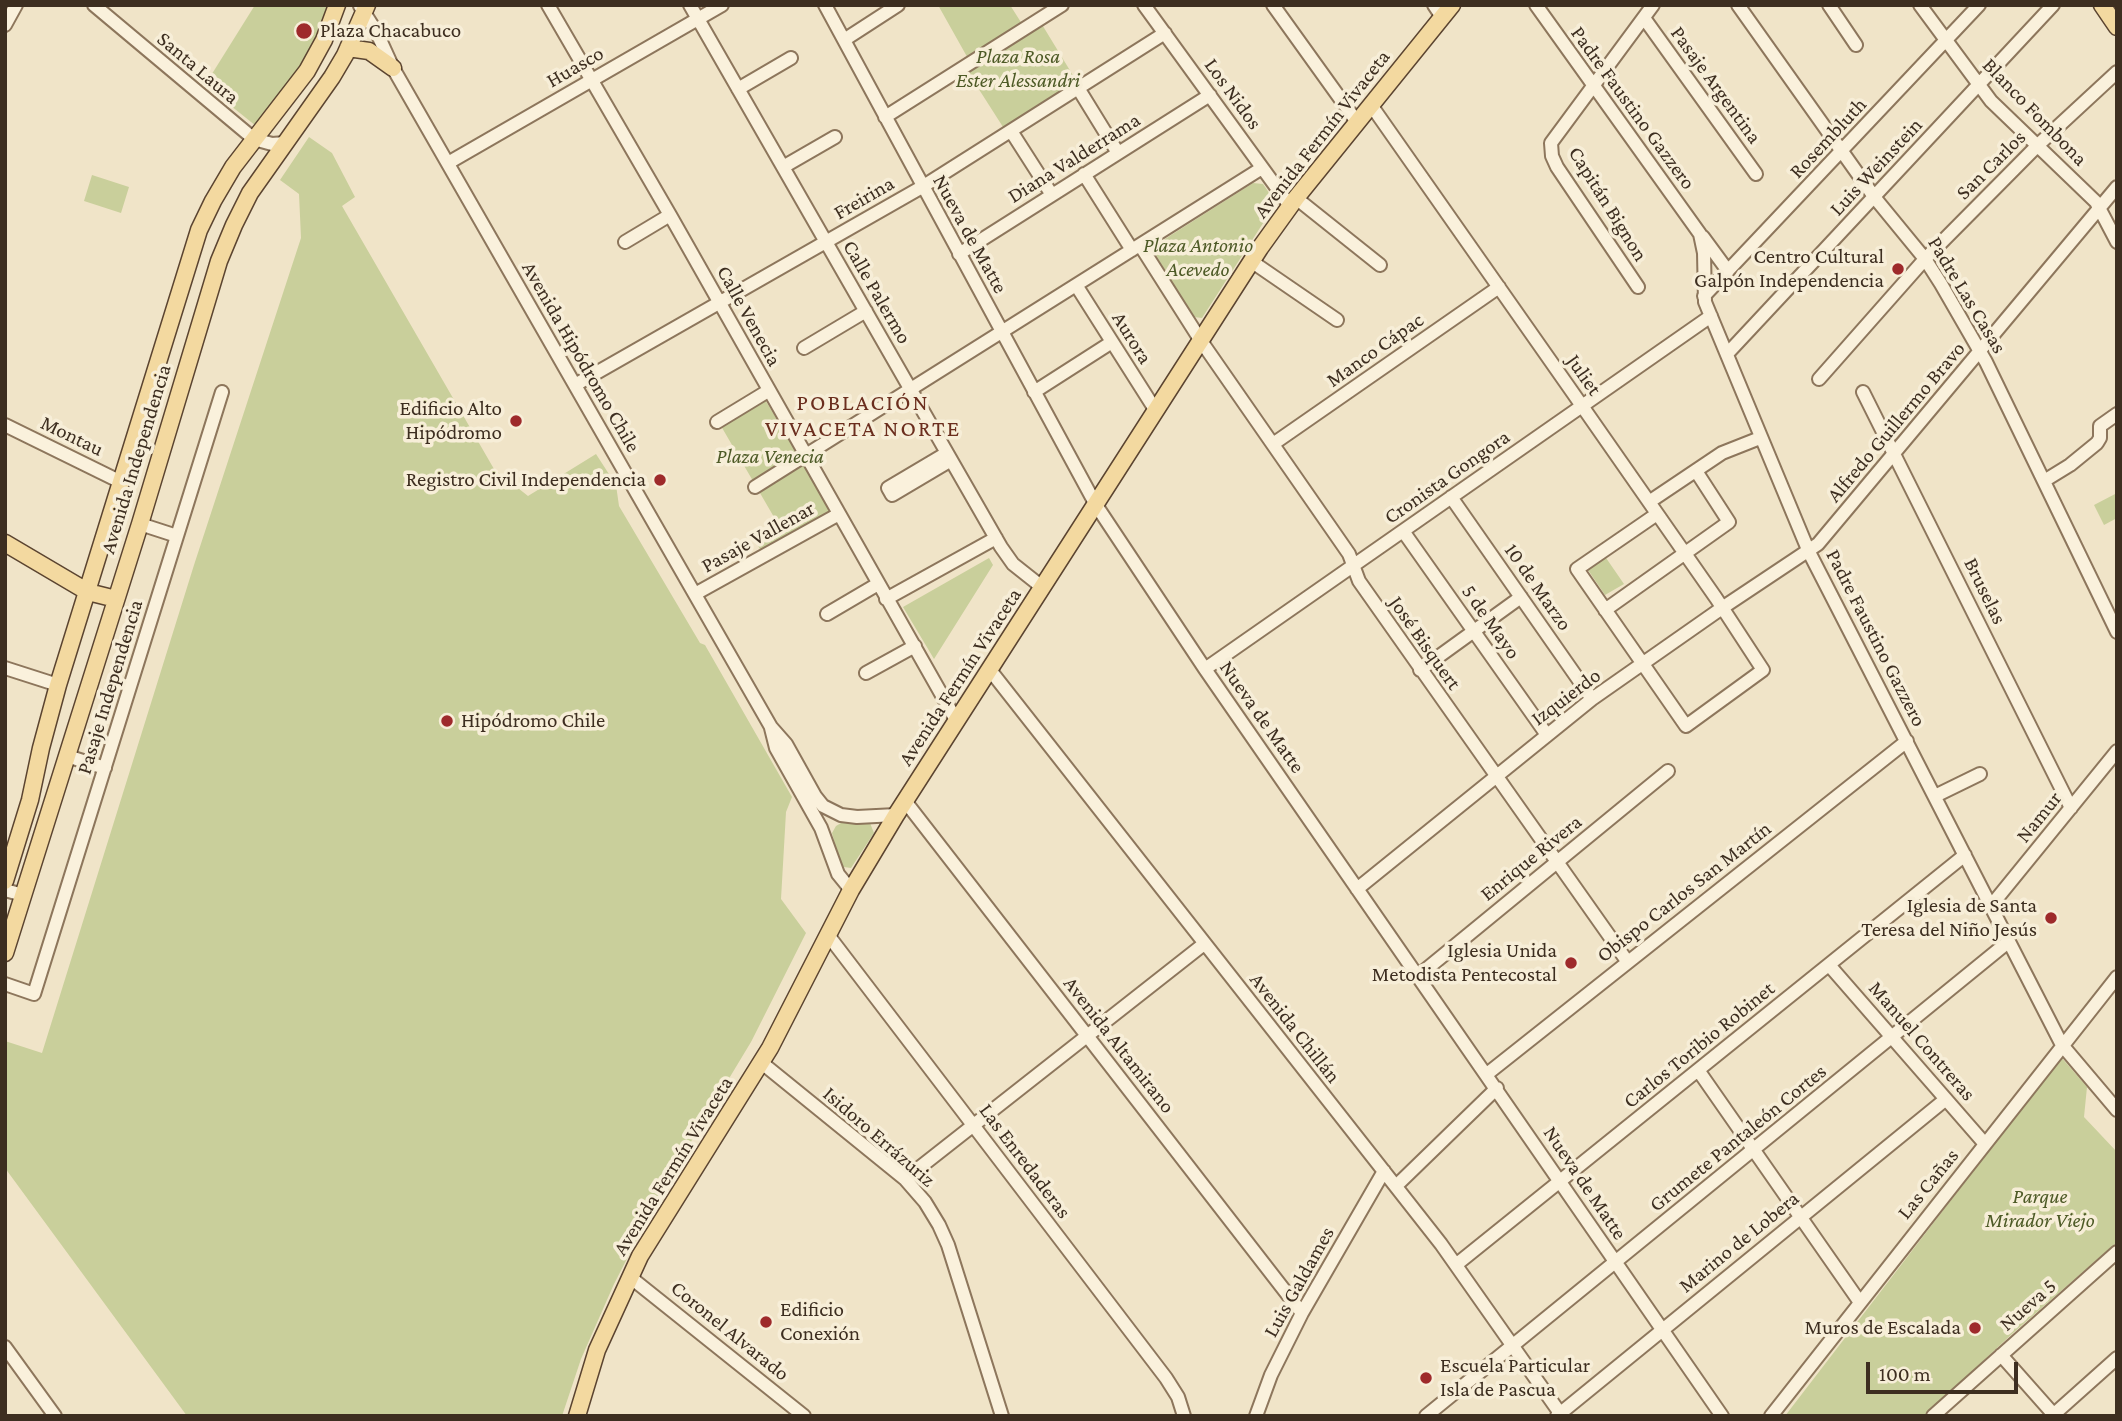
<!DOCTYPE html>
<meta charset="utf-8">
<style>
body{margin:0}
#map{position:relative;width:2122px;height:1421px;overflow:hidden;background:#f0e4c8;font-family:"Crimson Pro",serif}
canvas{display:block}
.frame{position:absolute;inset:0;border:7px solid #3d2e20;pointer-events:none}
.scale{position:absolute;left:1866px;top:1362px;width:152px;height:32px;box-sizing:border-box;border:4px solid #3d2e20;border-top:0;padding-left:9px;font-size:21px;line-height:24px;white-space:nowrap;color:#3d2e20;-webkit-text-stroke:5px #f7eed8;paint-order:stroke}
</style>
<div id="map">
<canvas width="2122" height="1421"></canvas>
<div class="frame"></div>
<div class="scale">100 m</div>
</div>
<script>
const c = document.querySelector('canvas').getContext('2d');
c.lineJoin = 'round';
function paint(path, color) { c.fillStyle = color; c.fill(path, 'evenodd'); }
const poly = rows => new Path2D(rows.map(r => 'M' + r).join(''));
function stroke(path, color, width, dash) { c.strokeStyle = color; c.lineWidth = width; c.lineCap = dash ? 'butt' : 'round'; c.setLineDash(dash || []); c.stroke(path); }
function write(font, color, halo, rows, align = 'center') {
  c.font = font + ' "Crimson Pro",serif'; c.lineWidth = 7; c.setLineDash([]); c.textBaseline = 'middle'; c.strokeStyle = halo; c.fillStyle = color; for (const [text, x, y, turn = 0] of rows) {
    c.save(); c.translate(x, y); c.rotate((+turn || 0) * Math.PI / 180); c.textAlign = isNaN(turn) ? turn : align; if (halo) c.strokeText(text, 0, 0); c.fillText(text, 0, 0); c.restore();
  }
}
paint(poly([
 [255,5,330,5,323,26,306,60,256,126,205,85],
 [938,5,1010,5,1024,27,1038,18,1077,82,1003,127,964,66,970,62],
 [309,137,332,153,355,197,342,206,494,469,528,496,596,454,616,485,619,506,700,643,705,645,792,797,786,812,781,899,806,933,751,1042,666,1183,614,1284,581,1359,562,1416,187,1416,5,1168,5,1041,42,1053,194,565,301,238,299,194,280,180],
 [92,175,129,187,121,213,84,201],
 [1253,183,1263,184,1276,203,1202,318,1194,317,1153,251,1157,244],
 [764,398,831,509,830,514,762,553,754,538,778,524,721,426],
 [2117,493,2117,518,2104,525,2094,505],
 [1604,555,1624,584,1605,595,1586,567],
 [989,558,993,565,934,659,903,607],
 [841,823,870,823,874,833,851,868,844,867,840,864,832,833,836,826],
 [2061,1057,2087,1087,2084,1117,2117,1152,2117,1242,2013,1333,1924,1416,1785,1416]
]), '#c9cf9b');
const minor = poly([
 [94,5,254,139,272,144,285,143],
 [548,5,670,215,956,720],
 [690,5,1001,547,1013,564,1042,587],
 [825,5,1096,505,1205,669,1722,1416],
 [1144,5,1290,206],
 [1273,5,1357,122],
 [1434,5,1442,17],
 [1536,5,1700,234,1704,253,1705,302,1809,552,2062,1045,2117,1110],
 [1738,5,1875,198,1925,259,1941,284,1986,362,2117,632],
 [1829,5,1856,45],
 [1920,5,1991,101,2096,202,2117,242],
 [360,6,377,33,393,68,771,727,786,744,815,796,823,806,841,815,857,817,896,815],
 [1644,18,1756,174],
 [5,25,16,5],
 [844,40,898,5],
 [1078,88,1118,153],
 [738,89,791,58],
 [1371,105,1573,393,1716,598,1763,670,1686,726,1577,569,1657,514],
 [885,117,1062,5],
 [1011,131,1052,195],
 [448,163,722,5],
 [783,167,835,137],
 [1084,174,1132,250],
 [1296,198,1380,265],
 [1703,237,1728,271],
 [625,242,670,215],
 [1140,245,1201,341,1349,554,1359,581,1627,961],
 [959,254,1210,95],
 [1251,261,1337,320],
 [1076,285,1156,411],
 [1638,287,1557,167,1552,156,1551,143,1653,5],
 [1704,296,1979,5],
 [804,348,866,311],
 [1727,354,2053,5],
 [1819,379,1925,259,2038,145,2117,72],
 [575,385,922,187,1165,33],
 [1034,392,1112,342],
 [1863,392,2071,808],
 [717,422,768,391],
 [5,425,121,482],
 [1273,444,1499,287],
 [947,453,888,488,892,495,951,460],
 [2044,481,2070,465,2097,443,2100,438,2100,426,2117,414],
 [755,487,1262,168],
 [1451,497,1592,699],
 [1649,502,1722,453,1760,438],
 [140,524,177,536],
 [1403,531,1547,735],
 [695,594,839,514],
 [886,599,996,538],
 [1605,610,1729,522,1696,471],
 [827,614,878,584],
 [5,668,58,685],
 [1205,669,1711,316],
 [990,670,1441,1244,1562,1416],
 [1420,670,1521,597],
 [866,673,915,646],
 [771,728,776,748,821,828,838,874,851,890],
 [67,756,105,768],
 [1935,796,1980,774],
 [905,801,1302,1313],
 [1357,889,1592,699,1722,608,1818,544,2117,187],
 [5,890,23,895],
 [1990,907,2117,751],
 [828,935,1166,1378,1178,1397,1184,1416],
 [1829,965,1985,1144],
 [1418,976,1668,771],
 [5,984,34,994,222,392],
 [762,1063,905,1179,925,1202,939,1225,948,1245,1002,1416],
 [1698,1070,1859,1301],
 [1487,1074,1907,741],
 [905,1179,1204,944],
 [1396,1186,1497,1088],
 [1457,1264,1965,855],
 [630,1277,804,1416],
 [5,1347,55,1416],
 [2001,1355,2055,1416],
 [1256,1416,1271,1375,1302,1313,1384,1171],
 [1426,1416,2008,942],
 [1557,1416,1946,1099],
 [1771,1416,2117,977],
 [1933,1416,2117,1252],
 [2052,1416,2117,1358]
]);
const major = poly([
 [2102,5,2117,27],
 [348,48,369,51,393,68],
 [5,543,88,592,116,599],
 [5,881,30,800,41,748,58,685,199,230,213,201,233,167,307,71,324,40,337,5],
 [5,953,140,524,219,261,234,225,250,193,332,77,345,55,367,5],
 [577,1416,597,1350,640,1256,770,1048,851,890,896,815,1260,248,1296,198,1452,5]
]);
stroke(minor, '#8d765c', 16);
stroke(major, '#5b4430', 19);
stroke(minor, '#faf1dc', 12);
stroke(major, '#f3d9a0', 16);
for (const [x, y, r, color] of [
 [304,31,9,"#9e2a2b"],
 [1898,269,7,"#9e2a2b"],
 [516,421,7,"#9e2a2b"],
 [660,480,7,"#9e2a2b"],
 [447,721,7,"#9e2a2b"],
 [2051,918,7,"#9e2a2b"],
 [1571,963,7,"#9e2a2b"],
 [766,1322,7,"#9e2a2b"],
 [1975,1328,7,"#9e2a2b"],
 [1426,1378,7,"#9e2a2b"]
]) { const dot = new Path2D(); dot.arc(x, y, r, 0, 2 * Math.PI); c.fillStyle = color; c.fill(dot); stroke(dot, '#f7eed8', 2.5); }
write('21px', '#3d2e20', '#f7eed8', [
 ["Plaza Chacabuco",320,31,"left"],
 ["Centro Cultural",1884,257],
 ["Galpón Independencia",1884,281],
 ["Edificio Alto",502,409],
 ["Hipódromo",502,433],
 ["Registro Civil Independencia",646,480],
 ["Hipódromo Chile",461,721,"left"],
 ["Iglesia de Santa",2037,906],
 ["Teresa del Niño Jesús",2037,930],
 ["Iglesia Unida",1557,951],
 ["Metodista Pentecostal",1557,975],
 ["Edificio",780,1310,"left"],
 ["Conexión",780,1334,"left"],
 ["Muros de Escalada",1961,1328],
 ["Escuela Particular",1440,1366,"left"],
 ["Isla de Pascua",1440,1390,"left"]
], 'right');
write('italic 21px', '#4d5a26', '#f7eed8', [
 ["Plaza Rosa",1018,57],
 ["Ester Alessandri",1018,81],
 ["Plaza Antonio",1198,246],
 ["Acevedo",1198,270],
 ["Plaza Venecia",770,457],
 ["Parque",2040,1197],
 ["Mirador Viejo",2040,1221]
]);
write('21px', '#3d2e20', '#f7eed8', [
 ["Huasco",575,67,-30],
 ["Santa Laura",198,68,40],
 ["Pasaje Argentina",1716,85,54],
 ["Los Nidos",1233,94,54],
 ["Padre Faustino Gazzero",1633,108,54],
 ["Blanco Fombona",2035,112,46],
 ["Avenida Fermín Vivaceta",1322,134,-52],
 ["Rosembluth",1828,138,-47],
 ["Diana Valderrama",1074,158,-32],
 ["San Carlos",1991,165,-45],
 ["Luis Weinstein",1876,167,-47],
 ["Freirina",864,198,-30],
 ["Capitán Bignon",1608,204,58],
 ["Nueva de Matte",970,234,61],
 ["Calle Palermo",877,292,60],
 ["Padre Las Casas",1967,295,59],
 ["Calle Venecia",749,316,61],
 ["Aurora",1132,338,58],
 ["Manco Cápac",1375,350,-35],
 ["Avenida Hipódromo Chile",581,357,60],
 ["Juliet",1584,375,55],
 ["Alfredo Guillermo Bravo",1896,422,-50],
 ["Montau",72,436,26],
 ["Avenida Independencia",136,459,-73],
 ["Cronista Gongora",1447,477,-35],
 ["Pasaje Vallenar",758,537,-29],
 ["10 de Marzo",1538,587,55],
 ["Bruselas",1985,591,64],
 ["5 de Mayo",1491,622,55],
 ["Padre Faustino Gazzero",1876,638,63],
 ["José Bisquert",1425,643,55],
 ["Avenida Fermín Vivaceta",960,677,-57],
 ["Pasaje Independencia",110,687,-73],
 ["Izquierdo",1566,697,-37],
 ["Nueva de Matte",1262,717,55],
 ["Namur",2039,817,-51],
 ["Enrique Rivera",1531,858,-39],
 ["Obispo Carlos San Martín",1684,892,-38],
 ["Avenida Chillán",1295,1028,52],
 ["Manuel Contreras",1922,1041,49],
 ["Avenida Altamirano",1119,1045,52],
 ["Carlos Toribio Robinet",1699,1045,-39],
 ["Isidoro Errázuriz",879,1137,41],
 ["Grumete Pantaleón Cortes",1738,1138,-39],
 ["Las Enredaderas",1025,1161,53],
 ["Avenida Fermín Vivaceta",673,1166,-58],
 ["Nueva de Matte",1585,1183,56],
 ["Las Cañas",1928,1184,-51],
 ["Marino de Lobera",1739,1242,-39],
 ["Luis Galdames",1299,1282,-61],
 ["Nueva 5",2028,1305,-41],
 ["Coronel Alvarado",730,1331,39]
]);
c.letterSpacing = '2px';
write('23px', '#6b2e1e', '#f7eed8', [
 ["POBLACIÓN",863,403],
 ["VIVACETA NORTE",863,429]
]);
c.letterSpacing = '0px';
</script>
